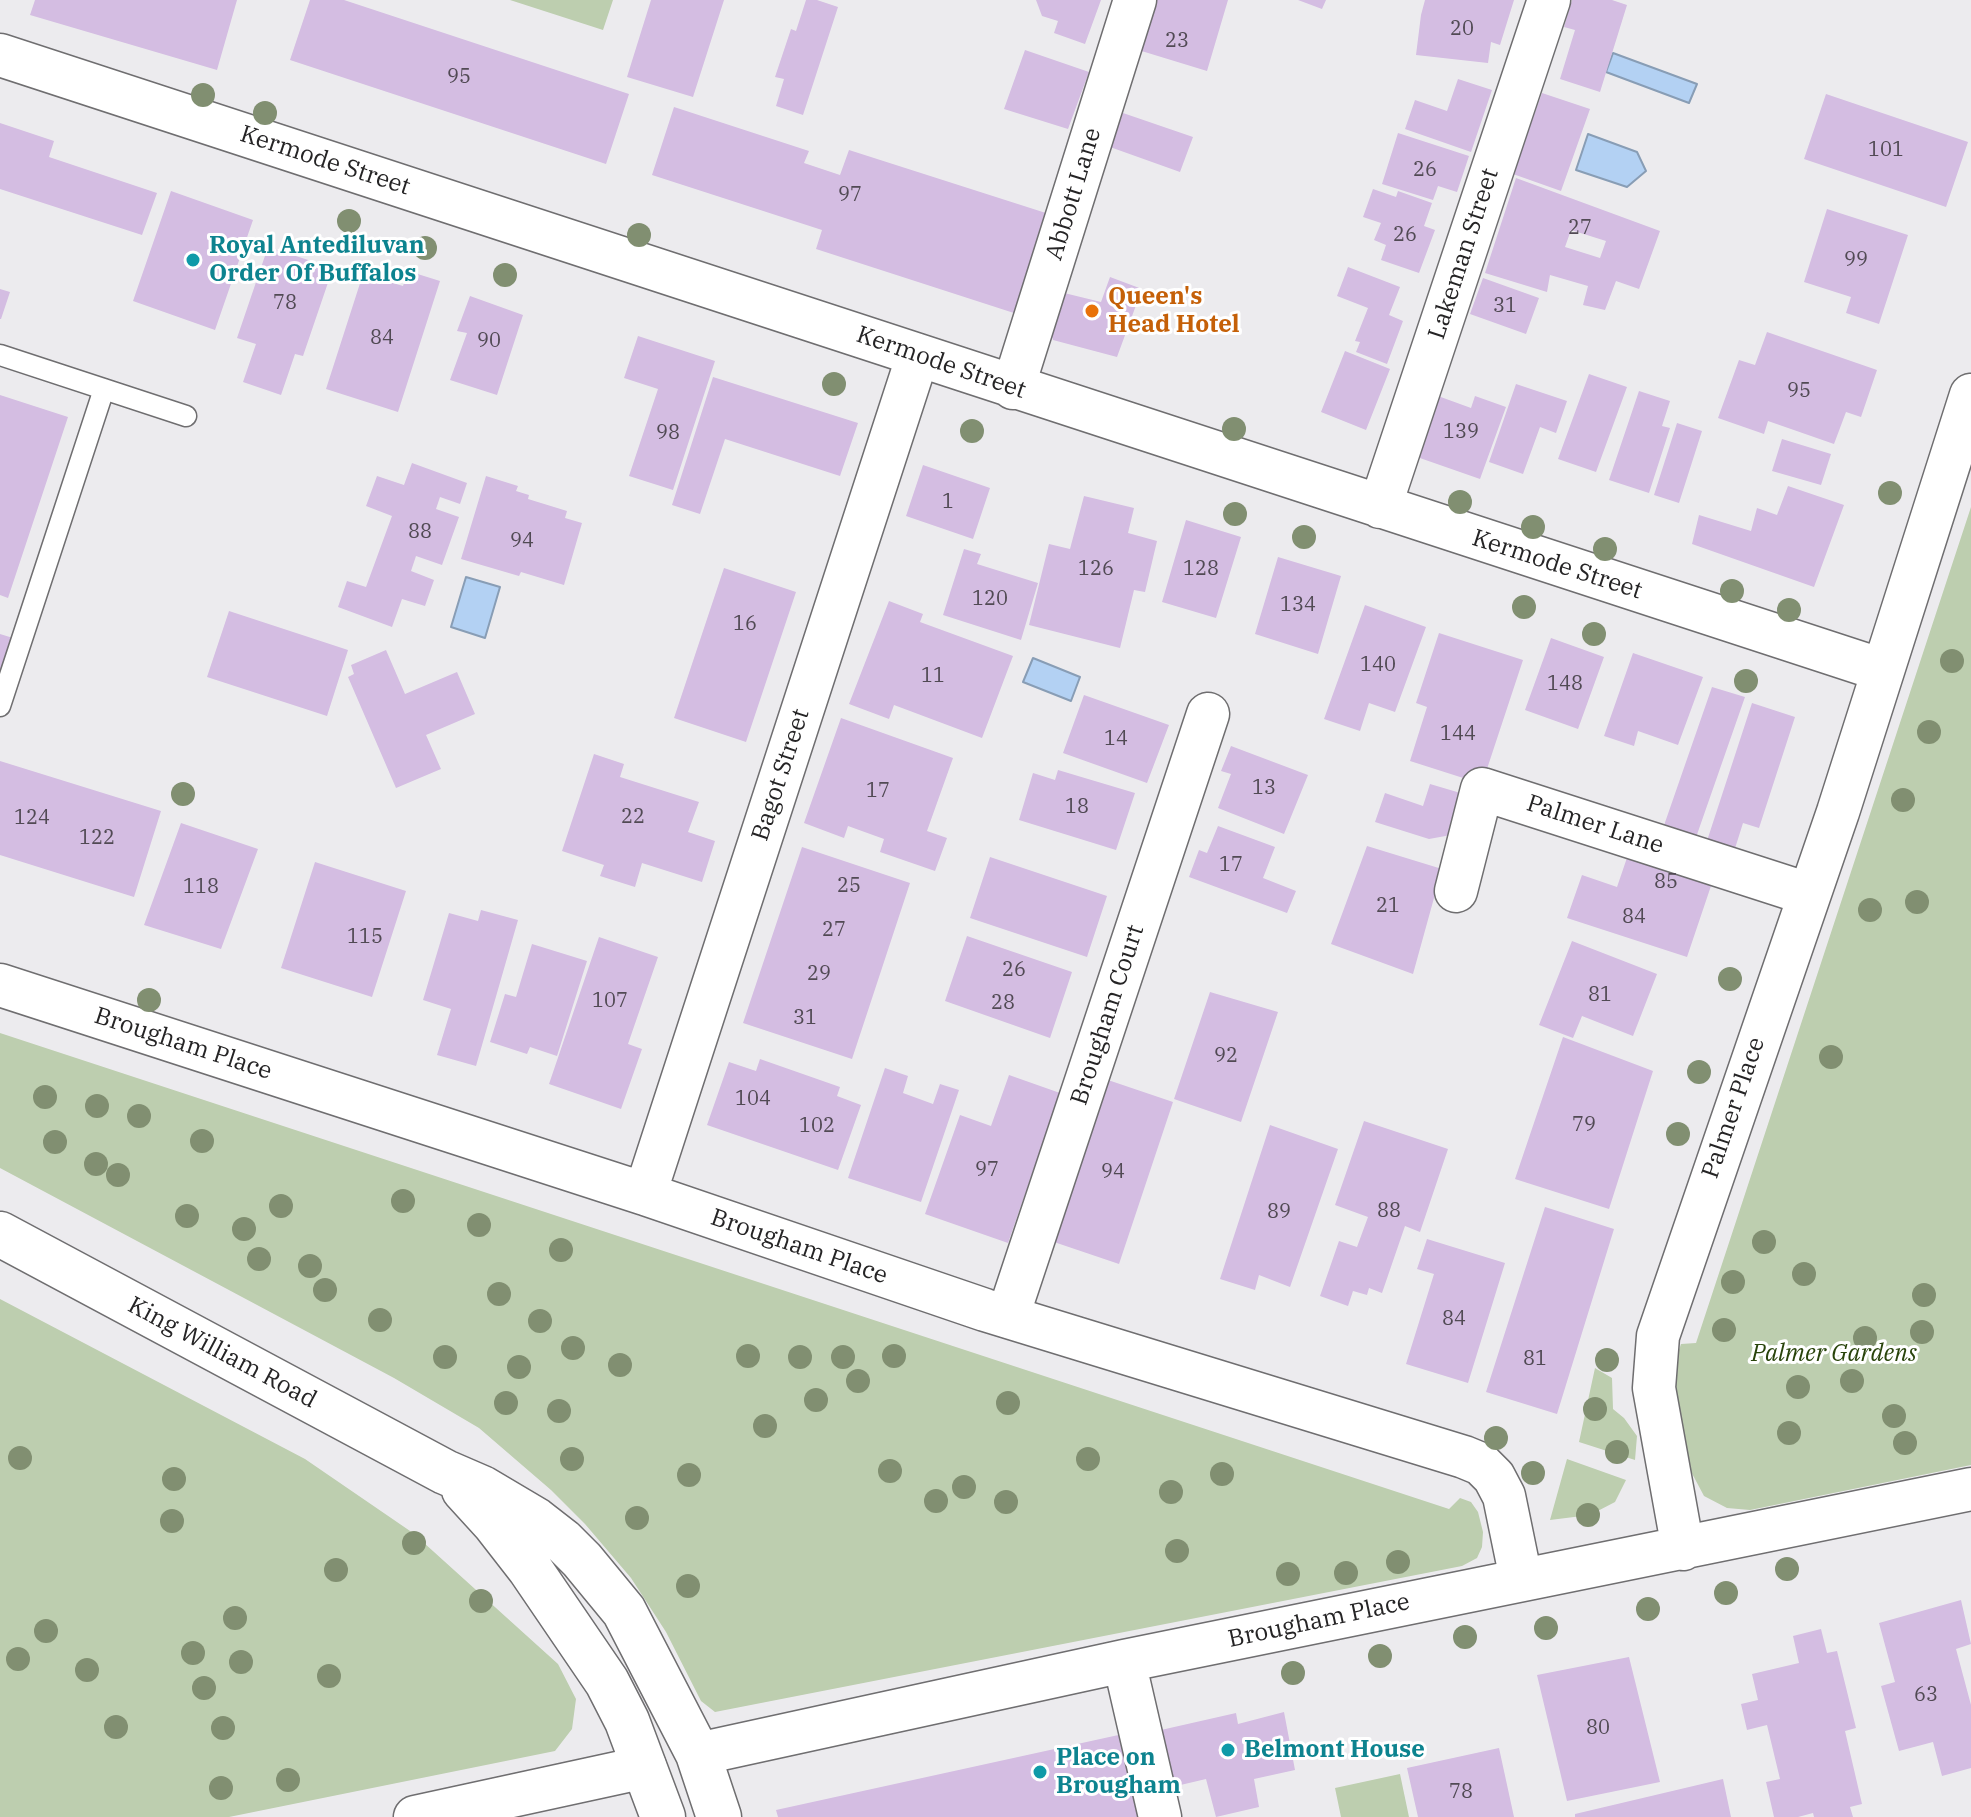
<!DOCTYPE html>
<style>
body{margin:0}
canvas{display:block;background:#ecebee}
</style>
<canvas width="1971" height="1817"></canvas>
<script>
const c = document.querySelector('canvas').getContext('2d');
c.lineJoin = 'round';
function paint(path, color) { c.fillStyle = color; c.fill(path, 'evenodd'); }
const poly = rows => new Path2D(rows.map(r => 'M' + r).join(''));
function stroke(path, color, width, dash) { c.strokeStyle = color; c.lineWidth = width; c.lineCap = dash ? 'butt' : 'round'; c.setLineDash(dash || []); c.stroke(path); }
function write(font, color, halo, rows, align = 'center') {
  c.font = font + ' "IBM Plex Serif",serif'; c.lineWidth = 6; c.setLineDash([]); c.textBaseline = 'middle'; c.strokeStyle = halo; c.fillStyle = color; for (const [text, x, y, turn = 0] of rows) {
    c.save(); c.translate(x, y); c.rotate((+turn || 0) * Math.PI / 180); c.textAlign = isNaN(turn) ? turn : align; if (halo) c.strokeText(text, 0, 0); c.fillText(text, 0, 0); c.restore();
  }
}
paint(poly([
 [510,0,613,0,603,30],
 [1971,507,1971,1465,1750,1510,1727,1508,1704,1496,1687,1464,1668,1383,1681,1344,1696,1343],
 [0,1033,1449,1509,1460,1498,1471,1502,1478,1512,1483,1532,1482,1547,1477,1558,1462,1566,715,1712,701,1701,666,1632,631,1578,585,1524,551,1490,479,1428,394,1378,0,1168],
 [0,1299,305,1459,413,1533,558,1664,576,1699,572,1729,555,1751,229,1817,0,1817],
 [1595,1368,1612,1378,1613,1409,1624,1418,1637,1436,1635,1460,1579,1442],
 [1567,1459,1626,1480,1615,1502,1590,1515,1550,1520],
 [1400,1774,1409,1817,1341,1817,1335,1788]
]), '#bdceaf');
const water = poly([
 [1613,53,1697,84,1689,103,1606,72,1613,53],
 [1588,134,1637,152,1646,171,1627,187,1576,170,1588,134],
 [466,577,500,587,485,638,451,627,466,577],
 [1033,658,1080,677,1071,701,1023,682,1033,658]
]);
paint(water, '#b3d1f3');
stroke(water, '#889db5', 2);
paint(poly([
 [35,0,237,0,217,70,30,15],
 [310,0,344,0,629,94,606,164,290,60],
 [651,0,724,0,693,97,627,77],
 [806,0,817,0,838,7,803,115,776,106,784,79,775,77,791,29,796,31],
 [1036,0,1101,0,1085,44,1054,33,1058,21,1042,16],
 [1150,0,1228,0,1207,71,1135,49],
 [1298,0,1326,0,1322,9],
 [1425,0,1514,0,1500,45,1491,42,1488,63,1416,55,1421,15],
 [1572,0,1612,0,1627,5,1600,92,1560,79,1575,30,1564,27],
 [1025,50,1089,72,1068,129,1004,109],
 [1458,79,1492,90,1471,152,1405,129,1415,100,1447,111],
 [1542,93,1590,109,1561,191,1513,174],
 [1826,94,1968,142,1946,207,1804,159],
 [674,107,809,151,804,163,840,175,849,150,1049,214,1017,314,816,249,822,230,652,175],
 [1123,113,1193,137,1180,172,1110,147],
 [0,123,54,141,49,157,157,193,142,235,0,189],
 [1398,133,1469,156,1457,192,1438,186,1433,200,1382,184],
 [1516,178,1660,231,1639,289,1616,281,1605,310,1583,305,1588,286,1550,275,1547,292,1485,273],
 [1571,230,1606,241,1600,258,1565,247],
 [1373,189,1396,197,1398,191,1432,203,1424,226,1435,230,1419,273,1381,260,1386,245,1374,240,1381,223,1363,217],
 [171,191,253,220,215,330,133,301],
 [1827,209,1908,235,1879,324,1846,313,1851,297,1804,282],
 [268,247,333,268,303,356,295,354,281,395,243,382,256,344,237,338],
 [1348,267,1400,287,1389,315,1403,321,1387,364,1356,352,1360,342,1355,341,1368,308,1337,296],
 [408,271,440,281,398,412,326,389,363,274,403,286],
 [1110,277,1142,289,1117,357,1053,340,1048,321,1056,291,1101,302],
 [1483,278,1539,298,1526,334,1470,314],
 [0,289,10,292,1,319,0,319],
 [470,296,523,315,497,395,450,380,467,333,457,331],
 [1767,332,1877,370,1861,417,1846,412,1834,444,1768,421,1764,434,1718,418,1739,360,1755,365],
 [638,336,715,361,673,490,629,476,658,389,624,378],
 [1345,351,1390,369,1366,430,1321,412],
 [1589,374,1627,387,1596,472,1558,459],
 [713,377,858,423,840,476,725,439,700,514,672,505],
 [1516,384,1567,401,1556,433,1540,427,1523,474,1489,462],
 [1639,391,1670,401,1662,426,1670,428,1649,493,1609,480],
 [0,395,68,417,8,598,0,595],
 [1438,396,1471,408,1475,396,1506,407,1480,479,1417,457],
 [1677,423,1702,431,1679,503,1654,495],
 [1782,439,1831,454,1821,485,1772,471],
 [412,463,467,483,460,504,440,497,436,509,459,517,442,565,416,556,411,571,434,580,425,606,402,599,392,627,338,607,347,581,366,587,392,516,366,506,377,476,404,485],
 [923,465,990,488,973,539,906,516],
 [486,476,518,486,516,491,529,495,528,499,567,511,565,518,582,523,564,585,521,572,519,576,461,559],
 [1788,486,1844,505,1814,587,1692,544,1699,515,1751,531,1757,508,1777,515],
 [1084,496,1134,508,1128,533,1157,541,1145,592,1134,590,1120,648,1029,625,1049,544,1070,549],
 [1186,520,1241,537,1216,618,1162,602],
 [964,549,981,554,977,564,1038,583,1021,640,943,615],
 [1278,557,1341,576,1318,654,1255,634],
 [724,568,796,592,746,742,674,718],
 [889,601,923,614,920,622,1013,656,982,738,894,705,889,719,849,704],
 [1365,605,1426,627,1395,712,1369,703,1360,731,1324,719],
 [229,611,348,650,327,716,207,677],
 [1439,633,1523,660,1482,784,1410,761,1427,707,1416,703],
 [0,634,13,638,0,674],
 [1551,638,1604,657,1578,729,1525,710],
 [386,650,405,694,457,672,475,714,426,735,441,769,396,788,348,677,354,674,351,665],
 [1633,653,1703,677,1678,745,1638,731,1634,746,1604,736],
 [1712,687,1745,697,1693,846,1661,834],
 [1084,695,1169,725,1147,783,1063,753],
 [1752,703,1795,717,1759,828,1743,823,1732,858,1704,850],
 [841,718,953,758,927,831,947,838,935,871,880,852,884,839,848,826,844,838,804,823],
 [1231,746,1308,775,1284,834,1218,808,1231,774,1221,771],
 [594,754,624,764,620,777,699,802,688,832,715,841,702,882,642,863,635,887,600,876,604,865,562,851],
 [0,761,161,811,134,897,0,855],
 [1058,770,1135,793,1116,850,1019,820,1033,773,1055,780],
 [1430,784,1474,797,1462,833,1429,839,1375,822,1385,793,1423,806],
 [181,823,258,849,221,949,144,925],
 [1218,826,1275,847,1263,878,1296,891,1287,913,1189,877,1199,850,1207,853],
 [1367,846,1442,869,1413,974,1331,944],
 [802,847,910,883,852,1059,743,1023],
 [1630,849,1714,877,1687,957,1567,918,1582,875,1617,887],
 [990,857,1107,896,1087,957,970,918],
 [315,862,406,891,372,997,281,968],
 [481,910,518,920,476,1066,437,1055,451,1009,423,1000,449,913,478,921],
 [967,936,1072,972,1050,1038,945,1001],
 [599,937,658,957,628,1044,642,1049,621,1109,549,1084],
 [1572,941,1657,974,1633,1036,1582,1016,1573,1038,1539,1025],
 [532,944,587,961,557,1056,530,1047,527,1054,490,1042,505,994,516,997],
 [1210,992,1278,1012,1241,1122,1174,1099],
 [1563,1037,1653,1071,1609,1209,1515,1179],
 [760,1059,840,1087,837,1096,861,1105,838,1170,707,1125,729,1062,756,1071],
 [885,1068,908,1076,903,1093,933,1104,940,1084,959,1090,921,1202,848,1178],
 [1009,1075,1060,1093,1008,1243,925,1214,960,1115,991,1126],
 [1108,1080,1173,1102,1119,1264,1054,1242],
 [1364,1121,1448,1149,1420,1232,1405,1226,1382,1293,1369,1288,1367,1295,1353,1291,1348,1306,1320,1296,1339,1241,1357,1247,1368,1217,1335,1205],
 [1270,1125,1338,1149,1290,1287,1259,1275,1255,1290,1220,1279],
 [1545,1207,1614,1229,1557,1414,1486,1392],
 [1427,1239,1505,1263,1468,1383,1406,1364,1434,1274,1417,1269],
 [1961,1600,1971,1644,1956,1649,1971,1705,1971,1768,1942,1776,1933,1742,1899,1751,1881,1686,1895,1682,1879,1623],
 [1821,1629,1827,1653,1837,1651,1856,1728,1845,1731,1862,1804,1850,1807,1853,1817,1814,1817,1813,1813,1798,1817,1774,1817,1766,1782,1780,1779,1767,1725,1747,1730,1741,1704,1758,1700,1752,1674,1799,1663,1793,1636],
 [1629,1657,1660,1782,1567,1801,1537,1675],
 [1284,1712,1295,1770,1254,1779,1259,1807,1216,1817,1206,1779,1172,1787,1161,1730,1236,1713,1238,1724],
 [1123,1734,1141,1817,778,1817,776,1810],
 [1499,1748,1514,1817,1418,1817,1407,1768],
 [1723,1779,1731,1817,1575,1817,1575,1814]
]), '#d4bde2');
const lane = poly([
 [0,355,186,416],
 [0,706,104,389]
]);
const street = poly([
 [0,55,1882,670],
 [1013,388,1135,0],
 [1380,507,1549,0],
 [1456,891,1482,789,1808,894],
 [0,985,645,1194,985,1310,1464,1457,1481,1464,1494,1477,1504,1496,1521,1579],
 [645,1194,918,355],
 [1008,1316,1208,714],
 [1683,1549,1654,1388,1658,1336,1838,812,1971,395],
 [1124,1661,1160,1817],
 [698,1754,1124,1661,1971,1489],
 [415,1817,645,1767]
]);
const secondary = poly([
 [0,1234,445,1472,482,1488,536,1520,563,1541,582,1560,624,1611,698,1754,719,1817],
 [464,1490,495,1524,530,1569,607,1682,627,1721,663,1817]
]);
stroke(lane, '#6f6e70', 23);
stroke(street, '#6f6e70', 45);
stroke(secondary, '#6f6e70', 47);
stroke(lane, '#fff', 20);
stroke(street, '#fff', 42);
stroke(secondary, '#fff', 44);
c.fillStyle = '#818f71';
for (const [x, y] of [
 [203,95],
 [265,113],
 [349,221],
 [639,235],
 [425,248],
 [505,275],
 [834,384],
 [1234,429],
 [972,431],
 [1890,493],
 [1460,502],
 [1235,514],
 [1533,527],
 [1304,537],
 [1605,549],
 [1732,591],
 [1524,607],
 [1789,610],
 [1594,634],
 [1952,661],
 [1746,681],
 [1929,732],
 [183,794],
 [1903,800],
 [1917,902],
 [1870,910],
 [1730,979],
 [149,1000],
 [1831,1057],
 [1699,1072],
 [45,1097],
 [97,1106],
 [139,1116],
 [1678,1134],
 [202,1141],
 [55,1142],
 [96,1164],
 [118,1175],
 [403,1201],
 [281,1206],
 [187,1216],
 [479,1225],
 [244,1229],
 [1764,1242],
 [561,1250],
 [259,1259],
 [310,1266],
 [1804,1274],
 [1733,1282],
 [325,1290],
 [499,1294],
 [1924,1295],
 [380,1320],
 [540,1321],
 [1724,1330],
 [1922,1332],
 [1865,1338],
 [573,1348],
 [748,1356],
 [894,1356],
 [445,1357],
 [800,1357],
 [843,1357],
 [1607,1360],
 [620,1365],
 [519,1367],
 [858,1381],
 [1852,1381],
 [1798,1387],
 [816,1400],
 [506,1403],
 [1008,1403],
 [1595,1409],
 [559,1411],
 [1894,1416],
 [765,1426],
 [1789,1433],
 [1496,1438],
 [1905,1443],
 [1617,1452],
 [20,1458],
 [572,1459],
 [1088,1459],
 [890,1471],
 [1533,1473],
 [1222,1474],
 [689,1475],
 [174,1479],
 [964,1487],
 [1171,1492],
 [936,1501],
 [1006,1502],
 [1588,1515],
 [637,1518],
 [172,1521],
 [414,1543],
 [1177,1551],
 [1398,1562],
 [1787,1569],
 [336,1570],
 [1346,1573],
 [1288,1574],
 [688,1586],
 [1726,1593],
 [481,1601],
 [1648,1609],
 [235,1618],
 [1546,1628],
 [46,1631],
 [1465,1637],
 [193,1653],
 [1380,1656],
 [18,1659],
 [241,1662],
 [87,1670],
 [1293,1673],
 [329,1676],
 [204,1688],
 [116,1727],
 [223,1728],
 [288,1780],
 [221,1788]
]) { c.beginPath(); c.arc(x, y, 12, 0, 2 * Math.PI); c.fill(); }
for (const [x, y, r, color] of [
 [193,260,8,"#0f9aa8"],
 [1092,311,8,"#e8710a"],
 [1228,1750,8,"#0f9aa8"],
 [1040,1772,8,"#0f9aa8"]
]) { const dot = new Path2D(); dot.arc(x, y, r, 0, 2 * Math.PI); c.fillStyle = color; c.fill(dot); stroke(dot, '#fff', 3); }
write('20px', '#514a54', null, [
 ["20",1462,29],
 ["23",1177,41],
 ["95",459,77],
 ["101",1886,150],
 ["26",1425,170],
 ["97",850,195],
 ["27",1580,228],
 ["26",1405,235],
 ["99",1856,260],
 ["78",285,303],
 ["31",1505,306],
 ["84",382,338],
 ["90",489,341],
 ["95",1799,391],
 ["139",1461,432],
 ["98",668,433],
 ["1",948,502],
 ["88",420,532],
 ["94",522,541],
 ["126",1096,569],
 ["128",1201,569],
 ["120",990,599],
 ["134",1298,605],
 ["16",745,624],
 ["140",1378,665],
 ["11",933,676],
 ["148",1565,684],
 ["144",1458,734],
 ["14",1116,739],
 ["13",1264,788],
 ["17",878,791],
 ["18",1077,807],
 ["22",633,817],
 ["124",32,818],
 ["122",97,838],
 ["17",1231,865],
 ["85",1666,882],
 ["25",849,886],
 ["118",201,887],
 ["21",1388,906],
 ["84",1634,917],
 ["27",834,930],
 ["115",365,937],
 ["26",1014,970],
 ["29",819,974],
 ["81",1600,995],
 ["107",610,1001],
 ["28",1003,1003],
 ["31",805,1018],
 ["92",1226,1056],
 ["104",753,1099],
 ["79",1584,1125],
 ["102",817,1126],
 ["97",987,1170],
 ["94",1113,1172],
 ["88",1389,1211],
 ["89",1279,1212],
 ["84",1454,1319],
 ["81",1535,1359],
 ["63",1926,1695],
 ["80",1598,1728],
 ["78",1461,1792]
]);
write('24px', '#252425', '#fff', [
 ["Kermode Street",325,161,18],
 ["Abbott Lane",1074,194,-73],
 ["Lakeman Street",1464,254,-72],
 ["Kermode Street",941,363,19],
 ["Kermode Street",1557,565,18],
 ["Bagot Street",781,775,-72],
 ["Palmer Lane",1595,825,18],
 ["Brougham Court",1108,1015,-72],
 ["Brougham Place",183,1044,18],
 ["Palmer Place",1734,1108,-71],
 ["Brougham Place",799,1247,19],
 ["King William Road",222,1353,28],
 ["Brougham Place",1319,1621,-12]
]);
write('bold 24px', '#0d838f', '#fff', [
 ["Royal Antediluvan",209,246],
 ["Order Of Buffalos",209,274],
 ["Belmont House",1244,1750],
 ["Place on",1056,1758],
 ["Brougham",1056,1786]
], 'left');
write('bold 24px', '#c56008', '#fff', [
 ["Queen's",1108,297],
 ["Head Hotel",1108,325]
], 'left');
write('italic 24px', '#29440b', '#fff', [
 ["Palmer Gardens",1834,1354]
]);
</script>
